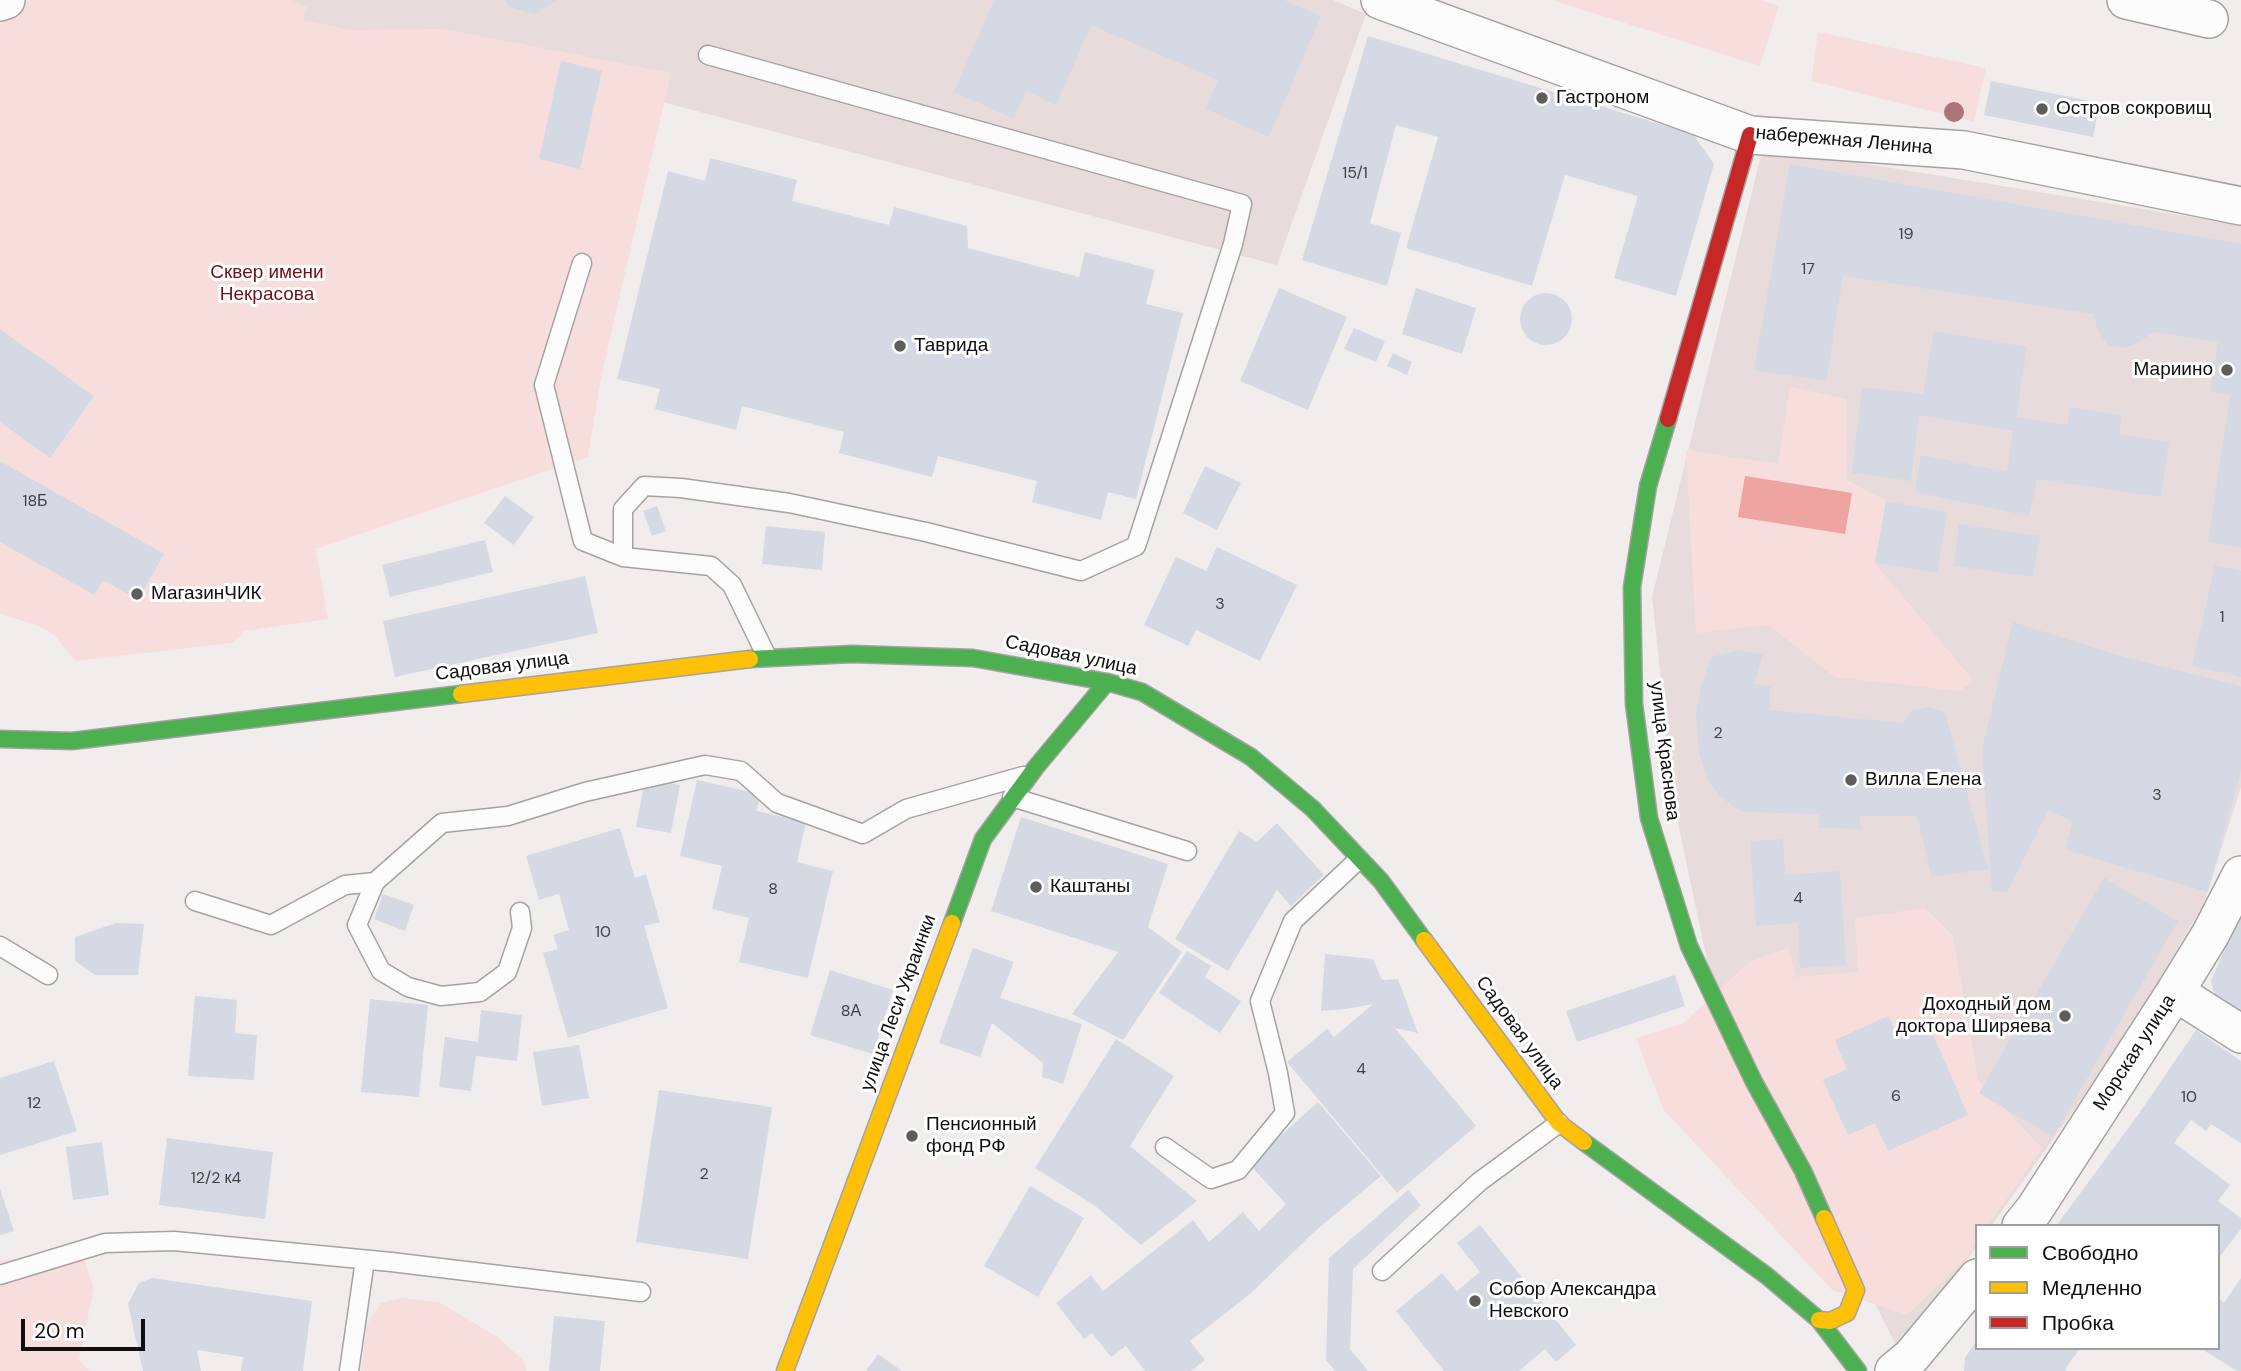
<!DOCTYPE html>
<meta charset="utf-8">
<style>
body{margin:0}
#map{position:relative;width:2241px;height:1371px;overflow:hidden;background:#f2eded;font-family:"DM Sans",sans-serif}
canvas{display:block}
.legend{position:absolute;left:1975px;top:1224px;width:245px;height:126px;box-sizing:border-box;background:#fff;border:2px solid #9f9f9f;margin:0;padding:9px 12px;list-style:none;font-size:21px;color:#100e0e}
.legend li{display:flex;align-items:center;gap:14px;height:35px}
.legend b{width:35px;border:2px solid #9f9f9f}
.scale{position:absolute;left:21px;top:1319px;width:124px;height:32px;box-sizing:border-box;border:4px solid #100e0e;border-top:0;padding-left:9px;font-size:21px;line-height:24px;white-space:nowrap;color:#100e0e;-webkit-text-stroke:5px #fff;paint-order:stroke}
</style>
<div id="map">
<canvas width="2241" height="1371"></canvas>
<ul class="legend">
<li><b style="height:9px;background:#4caf50"></b>Свободно</li>
<li><b style="height:9px;background:#ffc107"></b>Медленно</li>
<li><b style="height:9px;background:#c62828"></b>Пробка</li>
</ul>
<div class="scale">20 m</div>
</div>
<script>
const c = document.querySelector('canvas').getContext('2d');
c.lineJoin = 'round';
function paint(path, color) { c.fillStyle = color; c.fill(path, 'evenodd'); }
const poly = rows => new Path2D(rows.map(r => 'M' + r).join(''));
function stroke(path, color, width, dash) { c.strokeStyle = color; c.lineWidth = width; c.lineCap = dash ? 'butt' : 'round'; c.setLineDash(dash || []); c.stroke(path); }
function write(font, color, halo, rows, align = 'center') {
  c.font = font + ' "DM Sans",sans-serif'; c.lineWidth = 6; c.setLineDash([]); c.textBaseline = 'middle'; c.strokeStyle = halo; c.fillStyle = color; for (const [text, x, y, turn = 0] of rows) {
    c.save(); c.translate(x, y); c.rotate((+turn || 0) * Math.PI / 180); c.textAlign = isNaN(turn) ? turn : align; if (halo) c.strokeText(text, 0, 0); c.fillText(text, 0, 0); c.restore();
  }
}
paint(poly([
 [161,0,1333,0,1366,14,1277,265,621,91],
 [1763,147,2241,225,2241,787,2204,903,2124,1040,1991,1226,1977,1226,1977,1246,1900,1353,1711,979,1675,809,1652,597]
]), '#e7dcdb');
paint(poly([
 [30,0,292,0,307,7,303,20,351,30,444,29,671,73,601,378,588,457,316,549,328,619,243,631,243,634,232,643,76,661,54,635,39,626,0,614,0,11],
 [1552,0,1762,0,1779,6,1760,66],
 [1818,32,1986,68,1974,122,1811,81],
 [1790,387,1847,399,1847,480,1886,501,1875,563,1973,680,1960,691,1835,677,1768,625,1696,633,1686,450,1778,464],
 [1925,908,1953,936,1978,1080,2042,1148,1988,1226,1977,1226,1977,1242,1962,1263,1907,1315,1832,1290,1663,1109,1636,1038,1682,1024,1749,962,1788,948,1796,977,1858,972,1855,918],
 [1888,1016,1898,1037,1928,1023,1968,1115,1888,1151,1875,1123,1848,1135,1823,1080,1847,1069,1835,1040],
 [68,1250,82,1253,94,1288,79,1359,89,1371,0,1371,0,1261],
 [401,1298,439,1302,499,1338,525,1362,526,1371,361,1371,367,1324,381,1303]
]), '#f7dedc');
paint(poly([
 [1745,476,1852,493,1845,534,1738,517]
]), '#eea4a1');
paint(poly([
 [505,0,557,0,535,14,509,7],
 [994,0,1284,0,1321,16,1269,137,1206,109,1218,80,1091,25,1056,105,1026,91,1014,119,954,92],
 [1368,36,1693,134,1714,164,1676,296,1614,278,1638,196,1565,175,1532,286,1406,248,1438,137,1396,125,1370,223,1401,233,1387,286,1302,260],
 [561,61,602,71,580,169,539,159],
 [1991,81,2100,103,2093,137,1984,115],
 [710,158,797,180,792,201,889,225,894,207,967,226,968,248,1079,277,1085,252,1155,270,1146,304,1183,313,1136,499,1108,492,1101,520,1032,502,1037,481,938,456,932,477,839,453,844,432,742,406,736,430,655,409,660,389,617,379,668,171,705,181],
 [1790,164,2241,244,2241,548,2208,542,2230,395,2210,392,2218,342,2153,332,2138,343,2123,348,2108,345,2098,331,2093,314,1843,276,1826,381,1754,370],
 [1279,288,1347,317,1308,410,1240,381],
 [1416,288,1476,308,1462,354,1402,334],
 '1520 319a26 26 0 1 1 52 0a26 26 0 1 1-52 0Z',
 [1354,328,1385,341,1376,362,1344,349],
 [0,329,94,396,50,458,0,422],
 [1934,331,2027,347,2016,417,2067,425,2070,407,2122,415,2119,434,2169,442,2161,497,2037,479,2029,516,1915,492,1921,455,2007,472,2013,431,1919,415,1911,481,1852,473,1862,387,1923,394],
 [1393,353,1412,362,1407,375,1387,366],
 [0,461,164,554,138,600,103,580,94,595,0,542],
 [1205,466,1241,483,1217,530,1183,513],
 [505,496,534,517,514,545,484,523],
 [1886,501,1947,512,1937,573,1875,563],
 [657,506,666,531,652,536,643,511],
 [1959,524,2040,536,2033,577,1954,566],
 [766,526,825,532,822,570,762,564],
 [485,540,493,572,390,597,382,565],
 [1217,547,1297,585,1260,661,1196,630,1188,646,1144,625,1176,557,1206,571],
 [2215,565,2241,571,2241,677,2192,666],
 [585,576,598,633,395,677,383,621],
 [2013,622,2121,656,2241,686,2241,770,2208,892,2065,850,2073,821,2048,811,2007,892,1992,891,1982,749],
 [1738,650,1763,654,1754,684,1770,686,1770,710,1903,723,1912,710,1927,707,1945,712,1988,869,1932,877,1917,816,1860,816,1861,829,1819,828,1818,814,1741,812,1720,796,1708,780,1699,753,1696,714,1701,686,1711,657],
 [645,778,680,785,671,833,636,827],
 [697,780,760,794,757,811,806,822,797,862,833,871,808,978,739,962,749,918,712,909,722,866,680,856],
 [1021,817,1168,864,1148,927,1182,952,1123,1040,1072,1014,1118,952,991,911],
 [1277,823,1324,875,1291,906,1277,890,1228,971,1175,939,1239,831,1257,842],
 [620,828,635,878,646,874,660,922,644,926,668,1008,568,1038,543,953,558,949,553,935,569,930,559,894,539,900,526,856],
 [1783,839,1785,875,1840,871,1846,965,1800,968,1798,923,1756,926,1750,841],
 [2104,878,2178,921,2053,1137,1979,1093],
 [383,894,414,905,405,931,374,919],
 [2241,911,2241,1012,2215,996,2211,981],
 [116,923,144,924,138,975,95,975,75,961,75,937],
 [973,948,1014,962,1000,998,1082,1024,1063,1084,1042,1077,1043,1063,992,1023,980,1057,939,1043],
 [1187,951,1211,966,1205,977,1241,1001,1220,1033,1159,993],
 [1325,954,1373,959,1382,980,1398,979,1418,1033,1395,1028,1476,1126,1397,1193,1287,1062,1327,1029,1334,1037,1373,1004,1346,1009,1321,1011],
 [830,970,893,990,873,1054,810,1035],
 [1675,975,1685,1006,1577,1042,1566,1011],
 [195,996,237,1000,235,1033,257,1035,254,1080,188,1076],
 [370,999,428,1005,419,1097,361,1092],
 [481,1010,522,1015,517,1061,476,1056,471,1091,439,1087,445,1037,478,1042],
 [1888,1016,1898,1037,1928,1023,1968,1115,1888,1151,1875,1123,1848,1135,1823,1080,1847,1069,1835,1040],
 [2196,1030,2241,1061,2241,1143,2211,1124,2206,1131,2191,1120,2174,1143,2230,1185,2218,1201,2241,1218,2241,1229,2218,1259,2218,1226,2056,1226,2138,1115],
 [1116,1039,1174,1076,1130,1146,1197,1201,1141,1245,1094,1205,1035,1168],
 [579,1045,589,1098,542,1106,533,1052],
 [54,1061,77,1131,0,1155,0,1078],
 [659,1090,772,1107,748,1259,636,1242],
 [1318,1102,1381,1176,1314,1232,1250,1294,1190,1341,1205,1360,1191,1371,1145,1371,1126,1346,1111,1357,1092,1333,1084,1339,1056,1303,1091,1275,1103,1291,1193,1220,1209,1242,1243,1212,1259,1231,1286,1204,1249,1164],
 [167,1138,273,1152,265,1219,159,1205],
 [102,1142,109,1195,73,1200,66,1147],
 [1030,1186,1084,1218,1038,1297,984,1266],
 [0,1189,14,1231,0,1235],
 [1408,1190,1421,1205,1353,1269,1350,1349,1368,1371,1335,1371,1326,1360,1329,1258],
 [1480,1225,1576,1345,1556,1362,1545,1349,1519,1371,1444,1371,1396,1311,1442,1273,1457,1291,1480,1272,1457,1243],
 [152,1278,312,1301,303,1371,241,1371,243,1357,197,1350,201,1371,143,1371,128,1304,139,1283],
 [2241,1278,2241,1371,2237,1371,2200,1348,2218,1348,2218,1298,2224,1303],
 [554,1316,605,1321,600,1371,549,1371],
 [1977,1340,1977,1348,2080,1348,2065,1369,2067,1371,1964,1371,1965,1358],
 [878,1354,902,1371,866,1371]
]), '#d5d9e3');
const lane = poly([
 [582,263,544,385,583,541,623,557,711,566,732,585,767,657],
 [623,557,623,509,644,486,681,488,789,503,926,532,1081,571,1136,546,1233,244,1242,204,708,55],
 [1012,797,1187,851],
 [375,882,357,925,381,971,408,987,441,996,480,992,507,972,522,928,520,912],
 [195,901,271,925,345,885,375,882,442,823,508,816,585,792,705,765,741,771,777,803,863,834,906,809,1023,776],
 [0,946,48,975],
 [1165,1147,1211,1179,1238,1170,1285,1113,1278,1073,1260,1001,1293,921,1359,859],
 [1382,1271,1479,1182,1559,1123],
 [0,1275,105,1243,174,1241,391,1262,641,1292],
 [349,1371,365,1260]
]);
const street = poly([
 [1380,0,1750,135,1964,150,2241,206],
 [2126,0,2209,19],
 [0,2,6,0],
 [2175,992,2241,1034],
 [2021,1226,2034,1210,2175,992,2210,935,2241,875],
 [1894,1371,1911,1357,1977,1278]
]);
const fast = poly([
 [1668,419,1648,486,1632,587,1634,704,1649,818,1689,946,1754,1082,1803,1171,1824,1218],
 [750,659,852,654,973,658,1107,682,1142,692,1251,757,1313,809,1381,881,1424,940],
 [0,739,72,741,461,694],
 [952,923,983,839,1036,767,1107,682],
 [1584,1142,1767,1276,1819,1320,1858,1371]
]);
const slow = poly([
 [461,694,750,659],
 [1424,940,1559,1123,1584,1142],
 [1819,1320,1830,1321,1847,1313,1856,1290,1824,1218],
 [785,1371,952,923]
]);
const jam = poly([
 [1668,419,1750,135]
]);
stroke(lane, '#a6a2a2', 21);
stroke(street, '#a6a2a2', 40);
stroke(fast, '#a6a2a2', 19);
stroke(slow, '#a6a2a2', 19);
stroke(jam, '#a6a2a2', 19);
stroke(lane, '#fdfcfc', 18);
stroke(street, '#fdfcfc', 37);
stroke(fast, '#4caf50', 16);
stroke(slow, '#ffc107', 16);
stroke(jam, '#c62828', 16);
c.fillStyle = '#aa7478';
for (const [x, y] of [
 [1954,112]
]) { c.beginPath(); c.arc(x, y, 10, 0, 2 * Math.PI); c.fill(); }
for (const [x, y, r, color] of [
 [1542,98,7,"#5f5c5c"],
 [2042,109,7,"#5f5c5c"],
 [900,346,7,"#5f5c5c"],
 [2227,370,7,"#5f5c5c"],
 [137,594,7,"#5f5c5c"],
 [1851,780,7,"#5f5c5c"],
 [1036,887,7,"#5f5c5c"],
 [2065,1016,7,"#5f5c5c"],
 [912,1136,7,"#5f5c5c"],
 [1475,1301,7,"#5f5c5c"]
]) { const dot = new Path2D(); dot.arc(x, y, r, 0, 2 * Math.PI); c.fillStyle = color; c.fill(dot); stroke(dot, '#fff', 2.5); }
write('16px', '#414143', null, [
 ["15/1",1355,174],
 ["19",1906,235],
 ["17",1808,270],
 ["18Б",35,502],
 ["3",1220,605],
 ["1",2222,618],
 ["2",1718,734],
 ["3",2157,796],
 ["8",773,890],
 ["4",1798,899],
 ["10",603,933],
 ["8А",851,1012],
 ["4",1361,1070],
 ["6",1896,1097],
 ["10",2189,1098],
 ["12",34,1104],
 ["2",704,1175],
 ["12/2 к4",216,1179]
]);
write('19px', '#100e0e', '#fff', [
 ["Гастроном",1556,98],
 ["Остров сокровищ",2056,109],
 ["Таврида",914,346],
 ["Мариино",2213,370,"right"],
 ["МагазинЧИК",151,594],
 ["Вилла Елена",1865,780],
 ["Каштаны",1050,887],
 ["Доходный дом",2051,1005,"right"],
 ["доктора Ширяева",2051,1027,"right"],
 ["Пенсионный",926,1125],
 ["фонд РФ",926,1147],
 ["Собор Александра",1489,1290],
 ["Невского",1489,1312]
], 'left');
write('19px', '#100e0e', '#fff', [
 ["набережная Ленина",1844,141,5],
 ["Садовая улица",1071,656,12],
 ["Садовая улица",502,667,-7],
 ["улица Краснова",1664,751,83],
 ["улица Леси Украинки",899,1003,-70],
 ["Садовая улица",1519,1033,54],
 ["Морская улица",2135,1053,-57]
]);
write('19px', '#6f1119', '#fff', [
 ["Сквер имени",267,273],
 ["Некрасова",267,295]
]);
</script>
